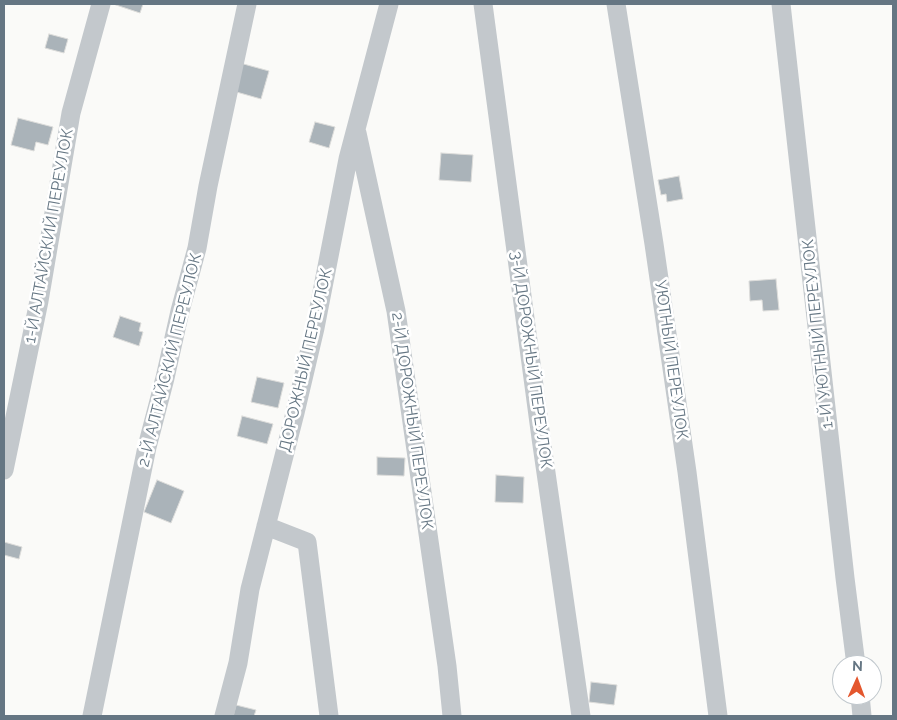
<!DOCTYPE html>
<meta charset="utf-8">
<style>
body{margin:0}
#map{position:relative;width:897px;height:720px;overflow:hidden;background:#fafaf8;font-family:Raleway,sans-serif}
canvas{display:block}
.frame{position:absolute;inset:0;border:5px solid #657683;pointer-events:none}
.north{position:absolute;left:832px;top:655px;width:50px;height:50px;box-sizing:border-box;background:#fff;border:1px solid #c1c8cd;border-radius:50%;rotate:2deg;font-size:14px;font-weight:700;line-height:20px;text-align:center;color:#657683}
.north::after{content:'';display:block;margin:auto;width:18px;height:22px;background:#e4572e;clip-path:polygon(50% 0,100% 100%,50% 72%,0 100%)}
</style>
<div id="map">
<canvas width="897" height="720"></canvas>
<div class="frame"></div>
<div class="north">N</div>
</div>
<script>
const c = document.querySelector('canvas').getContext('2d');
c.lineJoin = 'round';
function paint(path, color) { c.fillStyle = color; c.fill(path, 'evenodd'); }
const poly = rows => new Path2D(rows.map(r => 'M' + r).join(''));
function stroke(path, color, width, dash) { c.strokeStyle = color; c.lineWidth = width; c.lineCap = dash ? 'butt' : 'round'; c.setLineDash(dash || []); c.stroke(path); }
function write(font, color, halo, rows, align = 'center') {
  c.font = font + ' Raleway,sans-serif'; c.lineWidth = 5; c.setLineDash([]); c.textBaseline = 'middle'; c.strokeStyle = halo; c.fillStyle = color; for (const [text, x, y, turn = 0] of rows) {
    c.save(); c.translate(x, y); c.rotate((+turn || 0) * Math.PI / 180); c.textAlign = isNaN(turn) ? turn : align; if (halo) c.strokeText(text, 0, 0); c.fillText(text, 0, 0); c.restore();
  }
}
const building = poly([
 [113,4,143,4,140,13,113,4],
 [49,34,68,39,64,53,45,48,49,34],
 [240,63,269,71,261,99,233,91,240,63],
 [18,118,53,127,48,145,36,142,34,151,11,145,18,118],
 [315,122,335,127,329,148,309,142,315,122],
 [441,153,473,155,471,182,439,180,441,153],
 [679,176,683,199,667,202,666,194,661,195,658,180,679,176],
 [776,279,779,310,763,311,762,300,750,301,749,281,776,279],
 [120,316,141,323,139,331,143,332,139,346,113,337,120,316],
 [257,377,284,383,278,408,251,402,257,377],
 [242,416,273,424,267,444,237,436,242,416],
 [377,457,405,458,404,476,377,475,377,457],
 [496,475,524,477,523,503,495,502,496,475],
 [157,480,184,491,171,523,144,512,157,480],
 [4,542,22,547,19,559,4,555,4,542],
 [591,682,617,685,614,705,589,702,591,682],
 [236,705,256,710,254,716,233,716,236,705]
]);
paint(building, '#aab3b9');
stroke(building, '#dcdcda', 1);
stroke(poly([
 [483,4,541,438,581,716],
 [616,4,654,244,687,472,718,716],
 [781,4,845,578,856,665],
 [357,133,396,311,447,666,452,716],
 [4,470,39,301,71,113,101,4],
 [266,526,307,542,329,716],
 [860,695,862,716],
 [92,716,147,447,165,378,180,311,197,248,208,186,247,4],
 [224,716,238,663,250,589,295,413,315,328,348,159,389,4]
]), '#c3c8cc', 19);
write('16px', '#657683', '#fff', [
 ["1-Й АЛТАЙСКИЙ ПЕРЕУЛОК",49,236,-80],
 ["1-Й УЮТНЫЙ ПЕРЕУЛОК",818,334,-96],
 ["2-Й АЛТАЙСКИЙ ПЕРЕУЛОК",170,360,-76],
 ["ДОРОЖНЫЙ ПЕРЕУЛОК",306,360,-77],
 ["3-Й ДОРОЖНЫЙ ПЕРЕУЛОК",531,360,82],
 ["УЮТНЫЙ ПЕРЕУЛОК",671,360,82],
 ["2-Й ДОРОЖНЫЙ ПЕРЕУЛОК",412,421,82]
]);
</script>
